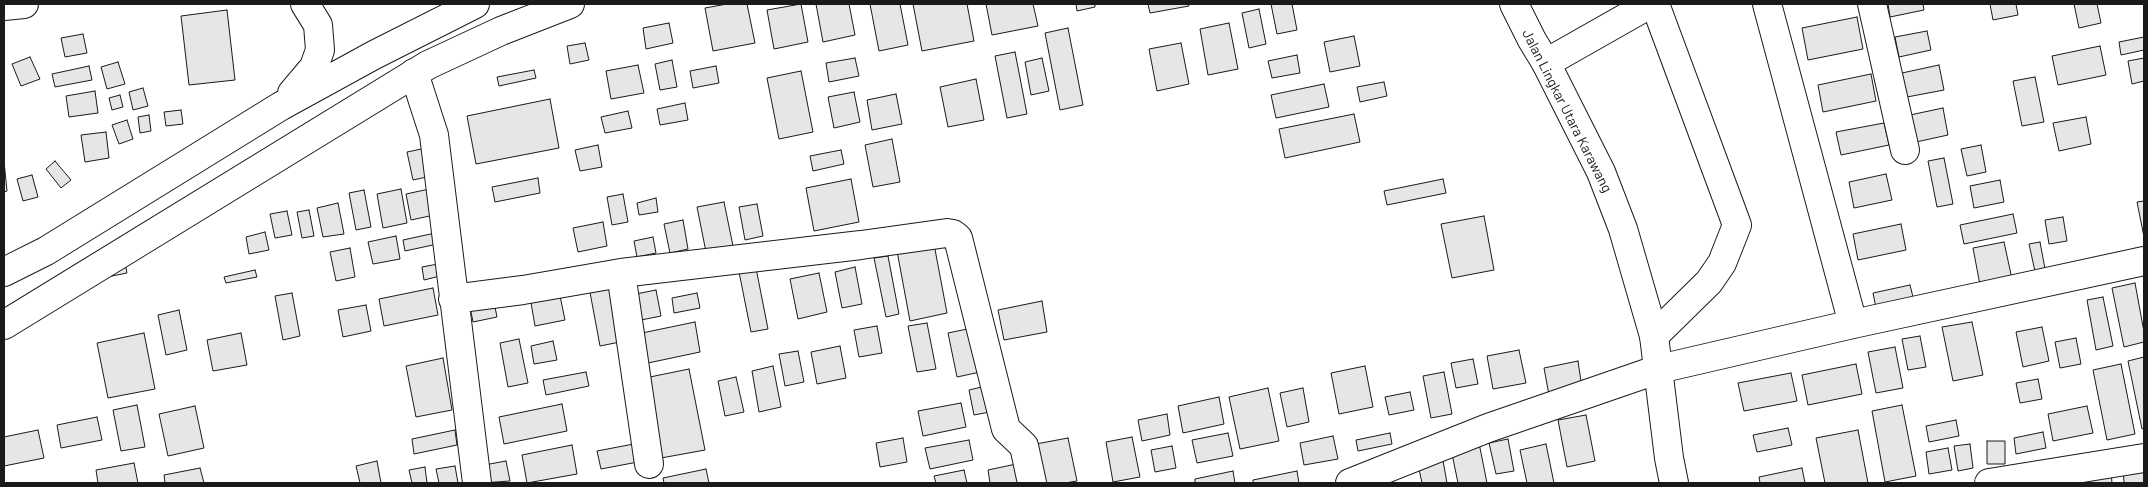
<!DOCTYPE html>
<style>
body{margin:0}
#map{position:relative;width:2148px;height:487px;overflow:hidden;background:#fff;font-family:Barlow,sans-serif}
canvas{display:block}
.frame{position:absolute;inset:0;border:5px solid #1a1a1a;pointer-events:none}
</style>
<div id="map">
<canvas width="2148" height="487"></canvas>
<div class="frame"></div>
</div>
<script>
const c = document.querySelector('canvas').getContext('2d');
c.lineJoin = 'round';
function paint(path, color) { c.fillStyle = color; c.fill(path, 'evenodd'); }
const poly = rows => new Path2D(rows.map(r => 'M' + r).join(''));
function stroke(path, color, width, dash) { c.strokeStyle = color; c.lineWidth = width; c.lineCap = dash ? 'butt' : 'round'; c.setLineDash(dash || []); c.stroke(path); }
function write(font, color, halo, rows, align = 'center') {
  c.font = font + ' Barlow,sans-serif'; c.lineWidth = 4; c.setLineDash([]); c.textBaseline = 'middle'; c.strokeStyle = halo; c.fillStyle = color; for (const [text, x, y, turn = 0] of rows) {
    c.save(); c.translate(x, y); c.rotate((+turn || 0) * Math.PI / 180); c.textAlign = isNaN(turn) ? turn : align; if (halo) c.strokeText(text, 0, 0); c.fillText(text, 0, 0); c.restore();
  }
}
const building = poly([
 [727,4,747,4,755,43,713,51,705,8,727,4],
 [801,4,808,42,774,49,767,10,801,4],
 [816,4,849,4,855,35,823,42,816,4],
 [870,4,900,4,908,45,879,51,870,4],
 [913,4,967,4,974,41,922,51,913,4],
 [986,4,1033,4,1038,26,992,35,986,4],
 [1076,4,1095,4,1095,7,1077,11,1076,4],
 [1148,4,1188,4,1189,6,1150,13,1148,4],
 [1271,4,1292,4,1297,30,1277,34,1271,4],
 [1888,4,1923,4,1924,10,1890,17,1888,4],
 [1990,4,2016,4,2018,15,1993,20,1990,4],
 [2074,4,2097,4,2101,23,2079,28,2074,4],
 [1259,9,1266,44,1249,48,1242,13,1259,9],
 [227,10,235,80,189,85,181,16,227,10],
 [1857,17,1863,49,1808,60,1802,28,1857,17],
 [669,23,673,43,646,49,643,28,669,23],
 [1229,23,1238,69,1208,75,1200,29,1229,23],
 [1068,28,1083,105,1060,110,1045,33,1068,28],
 [1927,31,1931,50,1899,57,1895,37,1927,31],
 [83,34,87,53,65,57,61,38,83,34],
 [1354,36,1360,66,1330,72,1324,42,1354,36],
 [2144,37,2144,50,2121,55,2119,42,2144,37],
 [585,43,589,60,570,64,567,46,585,43],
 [1181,43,1189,84,1157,91,1149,49,1181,43],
 [2100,46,2106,75,2058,85,2052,56,2100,46],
 [1015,52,1027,114,1007,118,995,56,1015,52],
 [1297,55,1300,73,1272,78,1268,61,1297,55],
 [30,57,40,79,21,86,12,64,30,57],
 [855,58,859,76,829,82,826,63,855,58],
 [1042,58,1049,91,1031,95,1025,62,1042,58],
 [2144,58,2144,81,2132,84,2128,61,2144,58],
 [672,60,677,87,660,90,655,64,672,60],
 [118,62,125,84,107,89,101,67,118,62],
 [638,65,644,93,611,99,606,71,638,65],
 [1939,65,1944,90,1907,97,1902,73,1939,65],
 [89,66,92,80,55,87,52,74,89,66],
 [716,66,719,83,693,88,690,71,716,66],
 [534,70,536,78,499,86,497,77,534,70],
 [801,71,813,132,779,139,767,78,801,71],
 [1871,74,1876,101,1823,112,1818,85,1871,74],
 [2035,77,2044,122,2022,126,2013,81,2035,77],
 [976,79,984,120,948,127,940,87,976,79],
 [1384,82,1387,96,1360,102,1357,87,1384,82],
 [1324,84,1329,107,1276,118,1271,95,1324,84],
 [143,88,148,106,133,110,129,92,143,88],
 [95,91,98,113,69,117,66,96,95,91],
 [854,92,860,122,834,128,828,97,854,92],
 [896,94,902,124,872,130,867,100,896,94],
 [120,95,123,107,112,110,109,98,120,95],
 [550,99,559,148,476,164,467,116,550,99],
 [685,103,688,120,660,125,657,109,685,103],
 [1943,108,1948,135,1916,142,1910,115,1943,108],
 [181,110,183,124,166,126,164,112,181,110],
 [628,111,632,128,605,133,601,117,628,111],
 [1354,114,1360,142,1285,158,1279,129,1354,114],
 [149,115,151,131,140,133,138,117,149,115],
 [2086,117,2091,144,2059,151,2053,123,2086,117],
 [127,120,133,139,119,144,112,125,127,120],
 [1884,123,1889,145,1841,155,1836,132,1884,123],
 [106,132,109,158,85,162,81,135,106,132],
 [892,139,900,182,873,187,865,145,892,139],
 [598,145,602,167,580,171,575,150,598,145],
 [1981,145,1986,172,1967,176,1961,149,1981,145],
 [431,147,436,175,413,180,407,152,431,147],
 [841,150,844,164,813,171,810,156,841,150],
 [1944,158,1953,204,1937,207,1928,161,1944,158],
 [4,161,7,191,4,192,4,161],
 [55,161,71,180,61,188,46,169,55,161],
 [1886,174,1892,200,1854,208,1849,182,1886,174],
 [32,175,38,197,23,201,17,179,32,175],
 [538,178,540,193,495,202,492,187,538,178],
 [851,179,859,222,814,231,806,188,851,179],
 [1443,179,1446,193,1387,205,1384,191,1443,179],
 [2000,180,2004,202,1974,208,1970,186,2000,180],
 [434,188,439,214,411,220,406,194,434,188],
 [401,189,407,223,383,228,377,194,401,189],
 [364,190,371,227,356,230,349,193,364,190],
 [623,194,628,222,612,225,607,197,623,194],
 [656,198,658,212,639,215,637,203,656,198],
 [2144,201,2144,237,2137,202,2144,201],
 [724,202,733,246,706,252,697,207,724,202],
 [338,203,344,234,323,237,317,208,338,203],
 [757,204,763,236,745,240,739,207,757,204],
 [309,210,314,236,302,238,297,212,309,210],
 [287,211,292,235,275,238,270,214,287,211],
 [2013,214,2017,233,1964,244,1960,225,2013,214],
 [1484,216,1494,270,1452,278,1441,224,1484,216],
 [2063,217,2067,241,2049,244,2045,220,2063,217],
 [683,220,688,249,670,253,664,224,683,220],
 [603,222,607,246,578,252,573,228,603,222],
 [1901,224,1906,250,1858,260,1853,234,1901,224],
 [265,232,269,250,249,254,246,237,265,232],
 [440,232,442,243,405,251,403,240,440,232],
 [396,236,400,259,373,264,368,242,396,236],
 [653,237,656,253,637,257,634,241,653,237],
 [2004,242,2012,279,1980,285,1973,248,2004,242],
 [2040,242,2046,274,2036,276,2029,244,2040,242],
 [934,244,947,313,910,321,897,251,934,244],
 [350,248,355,277,336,281,330,252,350,248],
 [888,256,899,314,886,317,874,258,888,256],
 [125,263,127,273,102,278,125,263],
 [755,263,768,329,751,332,738,267,755,263],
 [438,264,440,276,424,280,422,267,438,264],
 [855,267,862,304,842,308,835,272,855,267],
 [255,270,257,277,226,283,224,277,255,270],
 [819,273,827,312,798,319,790,279,819,273],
 [2135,283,2144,332,2144,342,2124,347,2112,288,2135,283],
 [609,284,620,342,600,346,589,287,609,284],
 [1910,285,1915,305,1877,313,1873,293,1910,285],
 [433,288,438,315,384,326,379,299,433,288],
 [656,290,661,316,636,321,631,295,656,290],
 [559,291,565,320,535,326,530,297,559,291],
 [292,293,300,336,283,340,275,296,292,293],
 [697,293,700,308,674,313,672,298,697,293],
 [493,297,497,317,473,322,469,302,493,297],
 [2103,297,2113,346,2096,350,2087,300,2103,297],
 [1042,301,1047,332,1004,340,998,310,1042,301],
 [366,305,371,331,343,337,338,310,366,305],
 [179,310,187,350,166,355,158,315,179,310],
 [695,322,700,352,648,363,642,333,695,322],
 [1972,322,1983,375,1953,381,1942,327,1972,322],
 [927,323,936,369,917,372,908,326,927,323],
 [877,326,882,353,859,357,854,330,877,326],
 [977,327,985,371,957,377,948,333,977,327],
 [2042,327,2049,361,2023,367,2016,332,2042,327],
 [144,333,155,389,108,398,97,343,144,333],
 [241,333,247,365,213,371,207,340,241,333],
 [1920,336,1926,367,1908,370,1902,339,1920,336],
 [2076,338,2081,364,2060,368,2055,342,2076,338],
 [519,339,528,383,508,387,500,343,519,339],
 [553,341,557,360,534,364,531,346,553,341],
 [840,346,846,378,817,384,811,352,840,346],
 [1895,347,1903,388,1876,393,1868,352,1895,347],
 [1519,350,1526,383,1493,389,1487,356,1519,350],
 [798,351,804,382,785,386,779,354,798,351],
 [2144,357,2144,428,2142,429,2128,361,2144,357],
 [443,358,452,410,416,417,406,366,443,358],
 [1473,359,1478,384,1456,388,1451,363,1473,359],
 [1578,361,1582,388,1549,395,1544,368,1578,361],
 [1856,364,1862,394,1808,405,1802,375,1856,364],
 [2121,364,2135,434,2107,440,2093,370,2121,364],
 [773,366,781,407,759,412,752,371,773,366],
 [1365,366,1373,407,1339,414,1331,373,1365,366],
 [689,369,705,450,661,458,645,378,689,369],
 [586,372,589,386,546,395,543,380,586,372],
 [1444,372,1452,414,1431,418,1423,376,1444,372],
 [1791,373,1797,401,1744,411,1738,383,1791,373],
 [736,377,744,412,725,416,718,381,736,377],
 [2038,379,2042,399,2020,403,2016,383,2038,379],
 [990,385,995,411,974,415,969,390,990,385],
 [1268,388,1279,441,1240,449,1229,397,1268,388],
 [1303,388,1309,422,1287,427,1280,393,1303,388],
 [1410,392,1414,410,1389,415,1385,397,1410,392],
 [1219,397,1224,424,1183,433,1178,406,1219,397],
 [961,403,966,427,923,436,918,411,961,403],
 [562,404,567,431,504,444,499,417,562,404],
 [137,405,145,447,121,451,113,410,137,405],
 [1902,405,1916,476,1885,482,1872,411,1902,405],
 [195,406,204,448,168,456,159,414,195,406],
 [2087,406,2093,433,2053,441,2048,414,2087,406],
 [1167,414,1170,435,1142,441,1138,420,1167,414],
 [1586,415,1595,461,1567,467,1558,420,1586,415],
 [97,417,102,440,61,448,57,425,97,417],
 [1956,420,1959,436,1929,442,1926,426,1956,420],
 [1788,428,1792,445,1757,452,1753,435,1788,428],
 [38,430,44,458,4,466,4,437,38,430],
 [455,430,457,445,414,454,412,439,455,430],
 [1858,430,1868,483,1825,483,1816,438,1858,430],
 [2043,432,2046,448,2016,454,2014,438,2043,432],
 [1228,433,1233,456,1197,463,1192,440,1228,433],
 [1390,433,1392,444,1358,451,1356,440,1390,433],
 [1333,436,1338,459,1304,465,1300,443,1333,436],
 [1132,437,1140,477,1113,482,1106,442,1132,437],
 [903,438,907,462,880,467,876,443,903,438],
 [1068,438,1077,481,1065,483,1043,483,1036,444,1068,438],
 [1508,439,1514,471,1496,474,1489,443,1508,439],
 [969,440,973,460,930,469,925,448,969,440],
 [1987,441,2005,441,2005,464,1987,464,1987,441],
 [639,443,643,461,601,469,597,451,639,443],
 [1479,443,1487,483,1458,483,1451,449,1479,443],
 [1546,444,1554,483,1527,483,1520,450,1546,444],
 [1970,444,1973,468,1958,471,1954,446,1970,444],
 [572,445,577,474,527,483,522,455,572,445],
 [1172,446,1176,468,1155,472,1151,450,1172,446],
 [1948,448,1952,470,1929,474,1926,452,1948,448],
 [1442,455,1447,483,1422,483,1417,460,1442,455],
 [377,461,381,483,360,483,356,466,377,461],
 [506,461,510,481,482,483,479,466,506,461],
 [134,463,138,483,98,483,96,470,134,463],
 [1021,463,1025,483,990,483,988,470,1021,463],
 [455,466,458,483,439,483,436,469,455,466],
 [2144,466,2144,483,2124,483,2123,468,2144,466],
 [425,467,427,483,412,483,409,470,425,467],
 [200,468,204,483,165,483,164,475,200,468],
 [1802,468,1805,483,1760,483,1759,477,1802,468],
 [706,469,709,483,664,483,663,478,706,469],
 [964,470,967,483,936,483,934,476,964,470],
 [1233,471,1235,483,1195,483,1195,479,1233,471],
 [1297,471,1299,483,1253,483,1253,480,1297,471],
 [2111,471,2112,483,2082,483,2081,473,2111,471]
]);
paint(building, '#e6e6e6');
stroke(building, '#1a1a1a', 1);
const minor = poly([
 [1767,4,1853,324],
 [1872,4,1905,150],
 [1546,63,1650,4],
 [414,73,434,135,477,483],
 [621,273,649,464],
 [453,299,523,290,621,273,861,245,947,233,953,234,958,238,1006,429,1024,446,1032,483],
 [1654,336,1709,282,1722,263,1737,225,1655,4],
 [1350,483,1488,428,1659,369,1853,324,2144,261],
 [1989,483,2144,458]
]);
const major = poly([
 [1514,4,1532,40,1546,63,1601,172,1623,229,1654,336,1669,458,1674,483],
 [4,6,24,4]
]);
const highway = poly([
 [292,93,314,67,320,50,318,25,305,4],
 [4,272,46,251,281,106,374,55,475,4],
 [4,325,428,65,501,31,570,4]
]);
stroke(minor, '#1a1a1a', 30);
stroke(major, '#1a1a1a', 30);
stroke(highway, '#1a1a1a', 30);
stroke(minor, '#fff', 28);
stroke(major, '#fff', 28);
stroke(highway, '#fff', 28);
write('14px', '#1a1a1a', '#fff', [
 ["Jalan Lingkar Utara Karawang",1567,111,63]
]);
</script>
